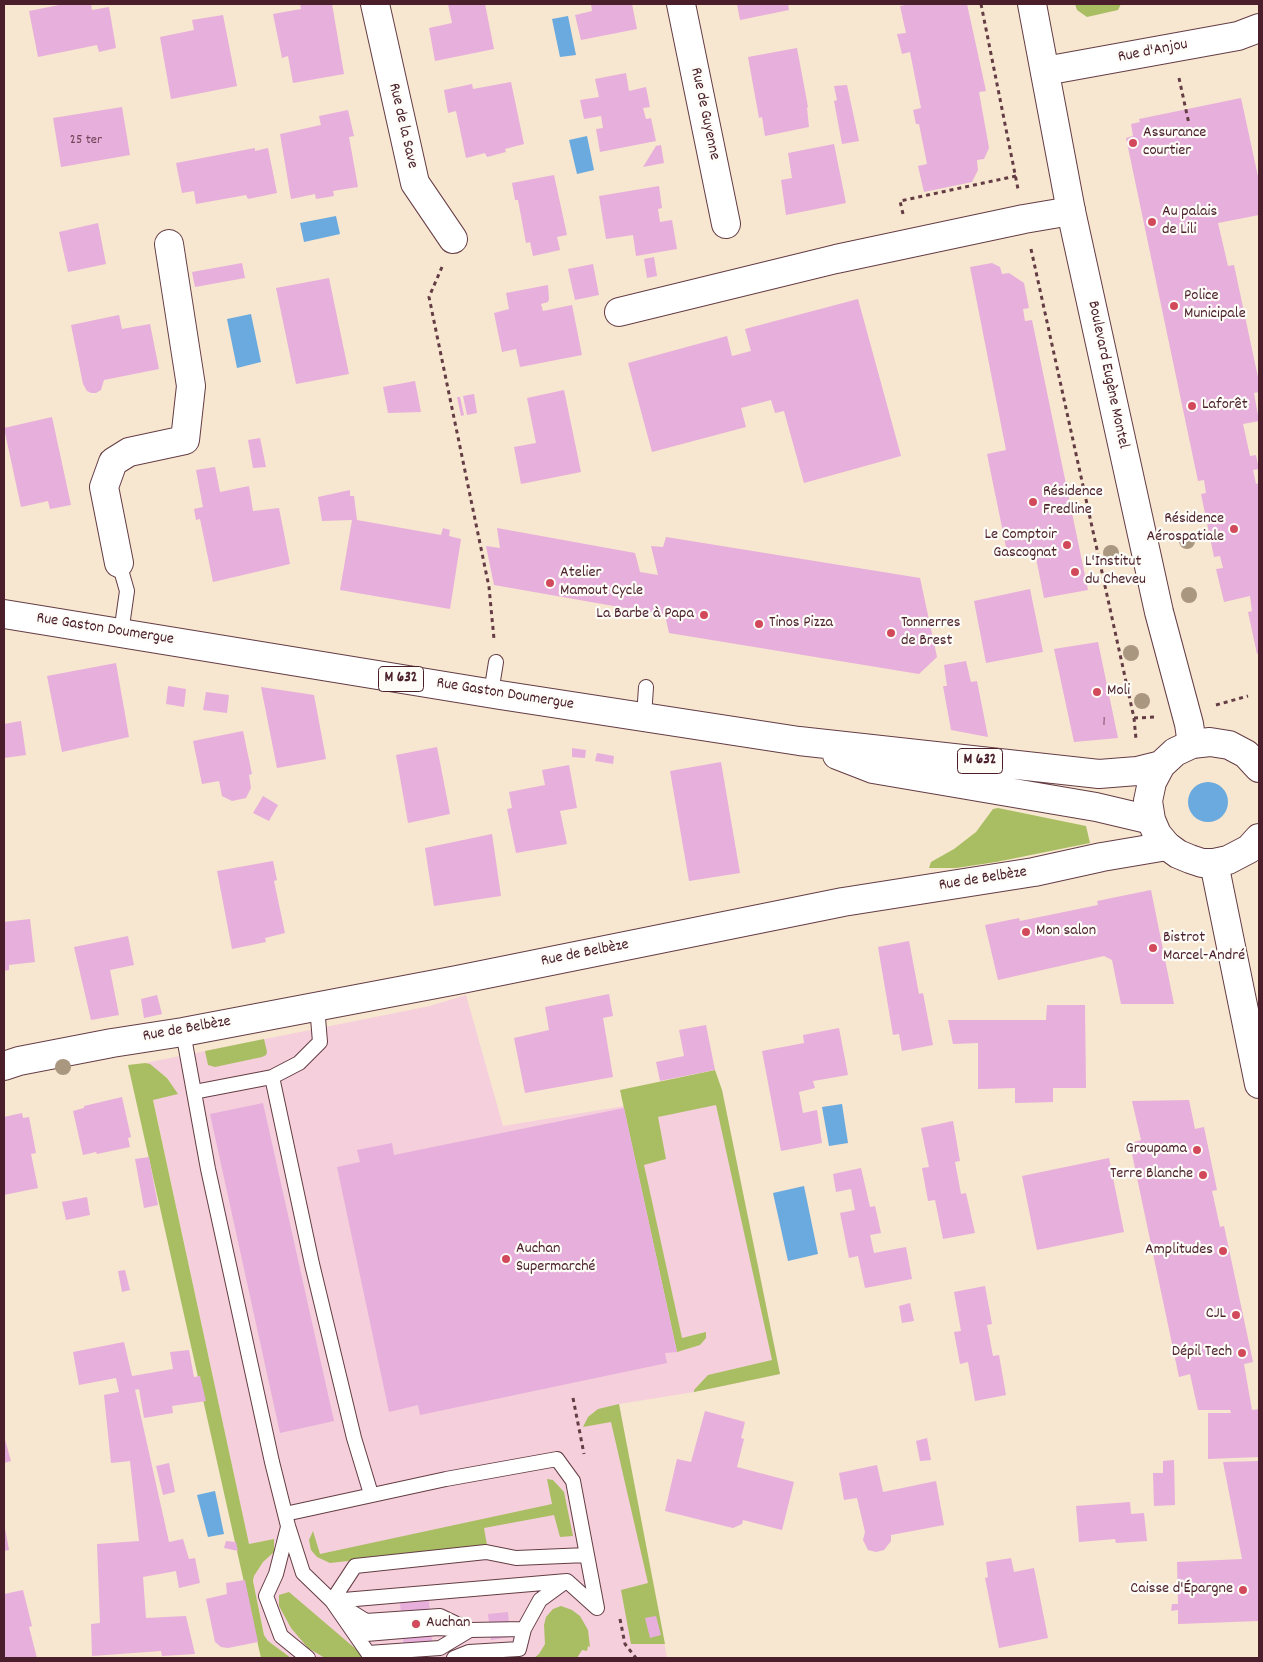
<!DOCTYPE html>
<meta charset="utf-8">
<style>
body{margin:0}
#map{position:relative;width:1263px;height:1662px;overflow:hidden;background:#f7e6d0;font-family:Dekko,sans-serif}
canvas{display:block}
.frame{position:absolute;inset:0;border:5px solid #4a1f2b;pointer-events:none}
</style>
<div id="map">
<canvas width="1263" height="1662"></canvas>
<div class="frame"></div>
</div>
<script>
const c = document.querySelector('canvas').getContext('2d');
c.lineJoin = 'round';
function paint(path, color) { c.fillStyle = color; c.fill(path, 'evenodd'); }
const poly = rows => new Path2D(rows.map(r => 'M' + r).join(''));
function stroke(path, color, width, dash) { c.strokeStyle = color; c.lineWidth = width; c.lineCap = dash ? 'butt' : 'round'; c.setLineDash(dash || []); c.stroke(path); }
function write(font, color, halo, rows, align = 'center') {
  c.font = font + ' Dekko,sans-serif'; c.lineWidth = 4.5; c.setLineDash([]); c.textBaseline = 'middle'; c.strokeStyle = halo; c.fillStyle = color; for (const [text, x, y, turn = 0] of rows) {
    c.save(); c.translate(x, y); c.rotate((+turn || 0) * Math.PI / 180); c.textAlign = isNaN(turn) ? turn : align; if (halo) c.strokeText(text, 0, 0); c.fillText(text, 0, 0); c.restore();
  }
}
paint(poly([
 [466,995,503,1126,722,1090,780,1374,694,1392,619,1404,667,1658,291,1658,268,1641,264,1635,253,1581,254,1576,263,1562,274,1552,274,1539,249,1545,153,1099,177,1094,167,1077,145,1063,430,1006]
]), '#f5cfdb');
paint(poly([
 [1075,4,1121,4,1118,10,1087,17,1077,10],
 [998,808,1086,826,1090,843,996,862,956,868,929,868,931,862,954,849,976,832,993,809],
 [264,1039,267,1052,266,1055,262,1057,215,1067,208,1065,205,1051],
 [145,1063,150,1064,167,1078,178,1094,153,1100,249,1544,274,1539,274,1552,263,1562,254,1576,253,1581,264,1635,268,1641,291,1658,261,1658,128,1065],
 [715,1070,722,1090,780,1374,694,1392,694,1390,708,1375,772,1360,716,1105,658,1117,666,1159,644,1165,682,1338,706,1332,706,1338,700,1345,677,1352,620,1090],
 [619,1404,665,1644,631,1644,621,1590,648,1583,611,1422,583,1427,588,1417,598,1409],
 [547,1479,553,1480,564,1492,573,1536,560,1537,554,1515,484,1528,487,1545,330,1563,317,1557,311,1550,309,1540,313,1531,320,1554,552,1504],
 [289,1592,364,1656,370,1658,325,1658,308,1648,291,1628,279,1606,279,1595],
 [561,1606,572,1610,580,1616,588,1630,590,1647,588,1646,587,1651,582,1650,577,1658,534,1658,539,1654,545,1644,544,1625,546,1617,553,1609]
]), '#a9be62');
paint(poly([
 [568,16,576,55,560,57,552,19],
 [587,136,594,170,577,174,569,140],
 [336,216,340,234,304,242,300,223],
 [251,314,261,362,237,368,227,319],
 '1188 802a20 20 0 1 1 40 0a20 20 0 1 1-40 0Z',
 [842,1104,848,1143,829,1146,822,1107],
 [804,1186,818,1254,788,1261,773,1193],
 [215,1491,224,1534,208,1537,197,1495]
]), '#6aaade');
paint(poly([
 [64,4,91,4,92,10,109,7,116,48,99,52,97,45,38,57,29,11],
 [300,4,332,4,344,74,293,83,288,56,282,58,273,14,301,9],
 [448,4,485,4,494,49,435,61,429,28,452,23],
 [591,4,632,4,637,29,581,40,575,15,592,11],
 [737,4,788,4,789,10,740,20],
 [910,4,967,4,986,91,979,92,989,148,984,159,977,160,978,170,972,182,924,192,918,166,927,164,919,124,916,124,913,110,921,108,910,52,902,54,897,34,906,33,900,6],
 [223,15,237,86,171,99,160,37,194,30,192,20],
 [797,48,808,107,807,108,809,127,765,136,762,117,759,118,748,57],
 [626,73,629,91,646,87,650,107,643,108,646,119,651,118,656,141,600,152,596,129,603,128,601,116,584,119,580,100,599,97,595,79],
 [511,82,524,144,505,149,506,152,487,157,485,153,466,158,456,111,448,113,444,90,472,84,473,89],
 [847,85,859,141,842,144,834,101,837,100,834,86],
 [1241,98,1259,181,1259,215,1218,223,1228,266,1234,265,1259,382,1259,392,1254,393,1259,421,1243,424,1250,456,1256,455,1259,469,1253,470,1256,484,1259,483,1259,653,1257,654,1248,612,1252,611,1250,596,1224,602,1216,569,1223,568,1220,556,1214,557,1201,494,1206,493,1204,480,1198,481,1126,138,1133,136,1131,124,1140,122,1139,119],
 [122,107,130,155,61,167,53,118],
 [348,110,354,136,349,137,358,187,333,191,334,196,316,199,315,194,291,199,280,134,321,125,319,116],
 [834,144,846,203,786,215,781,180,792,178,788,153],
 [661,145,664,163,643,167,656,146],
 [255,148,255,151,268,148,277,193,248,199,246,195,196,204,194,191,182,193,176,163],
 [554,175,567,235,557,237,560,250,533,256,530,242,526,243,518,200,515,200,512,183],
 [659,186,662,208,658,209,660,222,672,220,677,249,636,256,633,235,606,239,599,196],
 [98,223,106,264,68,272,59,232],
 [654,257,657,276,647,278,644,259],
 [242,263,245,278,195,287,192,272],
 [992,263,1000,267,1002,274,1009,273,1024,283,1029,308,1023,309,1025,321,1032,320,1088,590,1044,598,1035,553,1019,557,1006,547,987,454,1006,450,970,267],
 [593,264,599,295,575,300,568,269],
 [329,278,349,374,296,384,276,288],
 [548,285,549,299,548,302,541,304,543,311,572,305,582,355,520,367,516,349,502,352,494,313,509,309,506,293],
 [858,299,901,456,804,483,784,411,775,413,771,400,741,408,746,427,652,452,628,363,727,336,732,356,751,351,745,329],
 [119,315,122,329,150,324,159,369,104,380,101,390,96,393,91,393,87,391,83,384,71,325],
 [415,381,421,412,388,413,383,387],
 [564,390,581,472,521,484,514,447,536,443,527,398],
 [474,394,477,413,467,415,463,396],
 [457,397,460,397,464,415,461,416],
 [52,417,71,505,50,509,48,501,21,507,4,428],
 [260,438,266,467,253,468,248,440],
 [215,467,220,492,249,486,253,511,279,508,290,564,213,582,200,519,196,520,194,509,203,507,196,470],
 [350,490,350,496,354,496,357,520,441,535,443,528,450,530,449,536,461,539,450,609,340,590,352,520,322,521,318,497],
 [497,528,635,553,640,572,658,575,651,546,663,547,666,537,920,578,937,657,919,674,669,633,665,615,494,585,486,546,500,548],
 [1030,589,1043,652,986,663,974,601],
 [1098,642,1118,738,1074,742,1054,649],
 [966,661,971,682,977,681,988,737,951,730,943,686,947,686,944,665],
 [116,663,129,737,62,752,47,676],
 [168,686,186,689,184,707,166,704],
 [261,687,314,695,326,759,277,768],
 [206,692,229,695,227,713,203,710],
 [21,721,26,755,4,758,4,724],
 [243,731,252,774,249,775,251,788,246,798,232,801,222,796,219,781,202,784,193,741],
 [437,747,450,814,408,823,396,755],
 [572,748,586,750,585,758,572,757],
 [597,753,614,756,613,764,595,761],
 [721,762,740,873,689,881,670,771],
 [569,765,577,808,560,811,567,844,516,853,507,809,512,808,509,792,545,785,542,770],
 [263,796,278,805,269,821,253,813],
 [492,834,501,896,434,906,425,848],
 [273,861,277,880,274,881,285,933,265,938,266,942,232,949,217,871],
 [1151,890,1174,1004,1121,1004,1112,960,1104,956,998,980,985,925,1019,918,1020,921,1098,905,1097,901],
 [30,919,35,962,9,965,9,970,4,971,4,922],
 [128,936,134,965,110,970,119,1015,91,1020,74,947],
 [909,941,919,994,923,993,933,1045,902,1051,899,1034,893,1035,878,947],
 [609,994,613,1016,603,1018,613,1077,525,1093,514,1038,549,1030,545,1007],
 [157,995,162,1014,144,1018,141,999],
 [1047,1005,1085,1005,1086,1088,1053,1088,1053,1102,1015,1103,1015,1088,978,1089,978,1043,953,1044,948,1020,1046,1020],
 [706,1025,715,1070,660,1081,656,1062,684,1056,679,1030],
 [839,1028,848,1075,813,1081,815,1088,799,1092,803,1113,817,1110,822,1143,781,1151,762,1051,804,1043,803,1035],
 [122,1097,131,1137,128,1138,130,1147,97,1154,96,1152,83,1155,73,1111,84,1108,84,1106],
 [1189,1100,1195,1129,1204,1127,1217,1190,1212,1191,1220,1227,1224,1226,1253,1362,1244,1364,1252,1410,1259,1409,1259,1457,1208,1459,1208,1413,1231,1413,1230,1410,1198,1410,1190,1374,1179,1377,1132,1154,1137,1153,1134,1142,1141,1140,1132,1101],
 [263,1103,334,1421,280,1433,210,1114],
 [624,1108,677,1352,665,1353,667,1363,420,1415,418,1405,389,1412,337,1167,360,1162,357,1150,392,1143,394,1155],
 [22,1113,23,1118,29,1117,36,1153,31,1154,38,1188,4,1195,4,1117],
 [953,1121,960,1161,955,1162,961,1194,966,1193,975,1233,943,1239,935,1200,928,1201,922,1168,929,1167,921,1128],
 [149,1157,158,1205,144,1208,135,1159],
 [1109,1158,1124,1232,1037,1250,1022,1176],
 [861,1168,870,1207,875,1206,881,1233,870,1235,874,1253,906,1247,912,1279,865,1288,858,1256,849,1258,840,1213,855,1210,851,1189,836,1192,833,1174],
 [87,1197,90,1215,66,1220,62,1202],
 [125,1270,130,1290,122,1292,118,1271],
 [985,1286,992,1324,987,1325,993,1356,999,1355,1006,1395,975,1401,968,1362,960,1364,954,1332,961,1331,954,1292],
 [910,1303,914,1321,902,1323,899,1306],
 [124,1342,132,1376,173,1369,170,1352,189,1350,194,1377,200,1376,206,1401,172,1406,173,1413,144,1418,139,1389,135,1390,169,1542,183,1539,189,1559,195,1558,200,1583,179,1588,176,1571,143,1577,146,1618,186,1616,195,1654,162,1656,161,1651,92,1656,91,1624,100,1623,97,1544,139,1541,130,1461,111,1463,104,1395,119,1392,116,1378,79,1385,73,1352],
 [705,1411,745,1422,741,1438,744,1439,737,1467,794,1482,782,1530,743,1520,742,1524,733,1528,665,1511,677,1459,691,1462],
 [4,1436,11,1461,4,1463],
 [927,1438,931,1460,920,1461,916,1441],
 [1174,1460,1175,1505,1154,1506,1153,1473,1163,1473,1163,1461],
 [1259,1461,1259,1621,1178,1624,1178,1610,1171,1611,1172,1604,1178,1604,1177,1562,1242,1559,1223,1462],
 [169,1463,175,1492,163,1495,156,1466],
 [877,1465,883,1492,936,1481,944,1525,891,1535,891,1541,884,1550,876,1552,868,1550,863,1540,865,1532,857,1498,844,1500,839,1473],
 [1130,1502,1131,1514,1144,1513,1147,1541,1116,1543,1115,1539,1079,1542,1076,1506],
 [5,1528,9,1550,4,1551,4,1529],
 [226,1541,236,1542,238,1551,224,1548],
 [1011,1558,1014,1572,1034,1568,1048,1638,999,1648,985,1578,988,1577,986,1562],
 [245,1580,258,1642,228,1648,221,1647,215,1642,206,1599,227,1594,226,1583],
 [428,1588,433,1655,404,1650,399,1591],
 [23,1590,32,1626,29,1627,37,1658,4,1658,4,1594],
 [508,1612,510,1637,491,1640,488,1614],
 [656,1616,661,1635,650,1638,645,1618]
]), '#e7afdb');
const lane = poly([
 [119,563,127,591,121,633],
 [491,693,496,662],
 [644,717,646,687],
 [317,1006,320,1042,299,1063,272,1077,312,1264,354,1438,371,1494],
 [183,1032,208,1169,272,1462,288,1526,303,1573,332,1601,567,1581,597,1608],
 [194,1092,272,1077],
 [285,1514,446,1479,557,1459,573,1481,597,1608],
 [288,1527,276,1574,266,1596,281,1636,308,1658],
 [332,1601,368,1653,440,1648,470,1630,524,1629,540,1600,566,1581],
 [332,1601,355,1566,486,1552,516,1558,587,1555],
 [350,1611,366,1621,440,1616,461,1626],
 [354,1622,366,1634,438,1628,470,1630],
 [454,1658,469,1652,519,1649,524,1629]
]);
const street = poly([
 [375,4,415,183,453,239],
 [681,4,726,224],
 [1045,71,1238,36,1259,28],
 [619,312,836,259,1024,219,1071,211],
 [119,563,104,487,113,462,129,452,185,440,191,386,169,244],
 [1214,863,1259,1084],
 [4,1066,19,1061,112,1043,183,1032,457,980,843,902,1034,872,1102,857,1167,846]
]);
const secondary = poly([
 [1032,4,1071,211,1159,612,1189,724,1192,744]
]);
const primary = poly([
 [4,614,500,695,799,741,1099,774,1137,771,1161,765],
 [837,755,873,769,1096,807,1151,820],
 [1259,768,1246,754,1229,745,1210,742,1192,744,1175,752,1161,765,1152,782,1148,801,1151,820,1157,834,1167,846,1178,854,1190,859,1202,863,1214,863,1228,860,1249,849,1259,838]
]);
stroke(lane, '#643d44', 16);
stroke(street, '#643d44', 30);
stroke(secondary, '#643d44', 30);
stroke(primary, '#643d44', 30);
stroke(poly([
 [981,4,1018,189],
 [1179,78,1189,124],
 [903,214,900,201,1016,176],
 [1031,249,1134,718,1136,739],
 [442,267,429,297,489,587,494,639],
 [1216,705,1248,696],
 [1134,718,1156,717],
 [573,1398,584,1454],
 [620,1619,625,1644,636,1658]
]), '#643d44', 3, [4, 4]);
stroke(lane, '#fff', 14);
stroke(street, '#fff', 28);
stroke(secondary, '#fff', 28);
stroke(primary, '#fff', 28);
c.fillStyle = '#aa9780';
for (const [x, y] of [
 [1187,541],
 [1111,553],
 [1189,595],
 [1131,653],
 [1142,701],
 [63,1067]
]) { c.beginPath(); c.arc(x, y, 8, 0, 2 * Math.PI); c.fill(); }
for (const [x, y, r, color] of [
 [1133,143,5,"#d1495b"],
 [1152,222,5,"#d1495b"],
 [1174,306,5,"#d1495b"],
 [1192,406,5,"#d1495b"],
 [1033,502,5,"#d1495b"],
 [1234,529,5,"#d1495b"],
 [1067,545,5,"#d1495b"],
 [1075,572,5,"#d1495b"],
 [550,583,5,"#d1495b"],
 [704,615,5,"#d1495b"],
 [759,624,5,"#d1495b"],
 [891,633,5,"#d1495b"],
 [1097,692,5,"#d1495b"],
 [1026,932,5,"#d1495b"],
 [1153,948,5,"#d1495b"],
 [1197,1150,5,"#d1495b"],
 [1203,1175,5,"#d1495b"],
 [1223,1251,5,"#d1495b"],
 [506,1259,5,"#d1495b"],
 [1236,1315,5,"#d1495b"],
 [1242,1353,5,"#d1495b"],
 [1243,1590,5,"#d1495b"],
 [416,1624,5,"#d1495b"]
]) { const dot = new Path2D(); dot.arc(x, y, r, 0, 2 * Math.PI); c.fillStyle = color; c.fill(dot); stroke(dot, '#fdfcf7', 2); }
write('14px', '#714357', null, [
 ["25 ter",86,141],
 ["1",1104,723]
]);
for (const [x, y, w] of [
 [401,679,45],
 [980,761,45]
]) { const box = new Path2D(); box.roundRect(x - w / 2, y - 12.5, w, 25, 4); c.fillStyle = '#fdfcf7'; c.fill(box); stroke(box, '#4a1f2b', 1); }
write('bold 15px', '#4a1f2b', null, [
 ["M 632",401,679],
 ["M 632",980,761]
]);
write('16px', '#4a1f2b', '#fdfcf7', [
 ["Rue d'Anjou",1153,52,-11],
 ["Rue de Guyenne",704,114,78],
 ["Rue de la Save",402,126,77],
 ["Boulevard Eugène Montel",1107,375,78],
 ["Rue Gaston Doumergue",105,630,9],
 ["Rue Gaston Doumergue",505,695,9],
 ["Rue de Belbèze",983,880,-9],
 ["Rue de Belbèze",585,954,-11],
 ["Rue de Belbèze",187,1030,-10]
]);
write('16px', '#4a1f2b', '#fdfcf7', [
 ["Assurance",1143,134],
 ["courtier",1143,152],
 ["Au palais",1162,213],
 ["de Lili",1162,231],
 ["Police",1184,297],
 ["Municipale",1184,315],
 ["Laforêt",1202,406],
 ["Résidence",1043,493],
 ["Fredline",1043,511],
 ["Résidence",1224,520,"right"],
 ["Aérospatiale",1224,538,"right"],
 ["Le Comptoir",1057,536,"right"],
 ["Gascognat",1057,554,"right"],
 ["L'Institut",1085,563],
 ["du Cheveu",1085,581],
 ["Atelier",560,574],
 ["Mamout Cycle",560,592],
 ["La Barbe à Papa",694,615,"right"],
 ["Tinos Pizza",769,624],
 ["Tonnerres",901,624],
 ["de Brest",901,642],
 ["Moli",1107,692],
 ["Mon salon",1036,932],
 ["Bistrot",1163,939],
 ["Marcel-André",1163,957],
 ["Groupama",1187,1150,"right"],
 ["Terre Blanche",1193,1175,"right"],
 ["Auchan",516,1250],
 ["Supermarché",516,1268],
 ["Amplitudes",1213,1251,"right"],
 ["CJL",1226,1315,"right"],
 ["Dépil Tech",1232,1353,"right"],
 ["Caisse d'Épargne",1233,1590,"right"],
 ["Auchan",426,1624]
], 'left');
</script>
